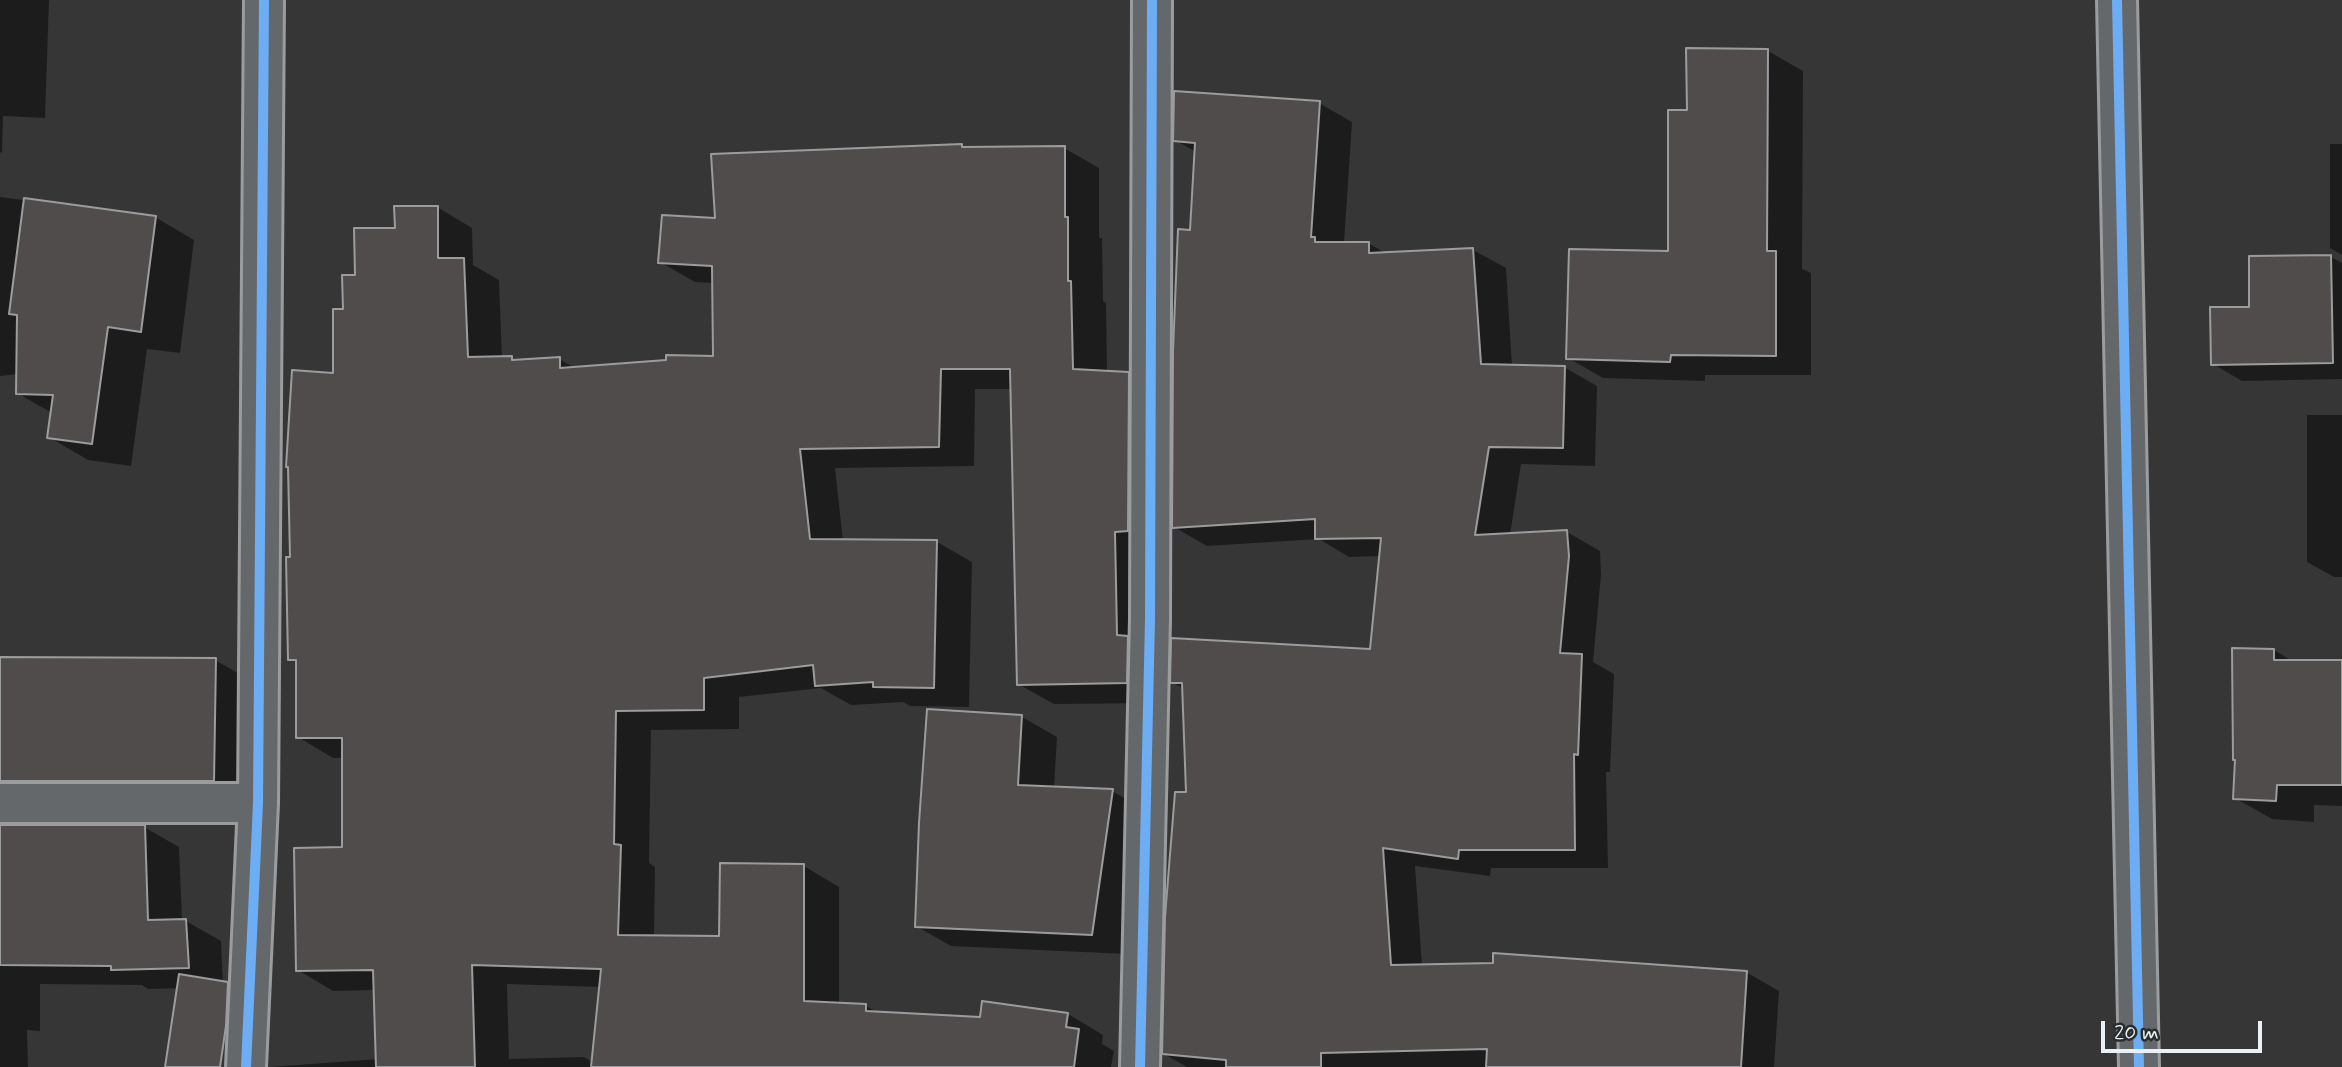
<!DOCTYPE html>
<style>
body{margin:0}
#map{position:relative;width:2342px;height:1067px;overflow:hidden;background:#373636;font-family:Mynerve,sans-serif}
canvas{display:block}
.scale{position:absolute;left:2101px;top:1021px;width:161px;height:32px;box-sizing:border-box;border:4px solid #e8f1f8;border-top:0;padding-left:9px;font-size:21px;line-height:24px;white-space:nowrap;color:#e8f1f8;-webkit-text-stroke:5px #2a2d2e;paint-order:stroke}
</style>
<div id="map">
<canvas width="2342" height="1067"></canvas>
<div class="scale">20 m</div>
</div>
<script>
const c = document.querySelector('canvas').getContext('2d');
c.lineJoin = 'round';
function paint(path, color) { c.fillStyle = color; c.fill(path, 'evenodd'); }
const poly = rows => new Path2D(rows.map(r => 'M' + r).join(''));
function stroke(path, color, width, dash) { c.strokeStyle = color; c.lineWidth = width; c.lineCap = dash ? 'butt' : 'round'; c.setLineDash(dash || []); c.stroke(path); }
paint(poly([
 [0,0,49,0,45,118,3,116,2,153,0,152],
 [1768,51,1803,71,1802,269,1811,273,1811,375,1705,375,1705,381,1603,378,1568,358,1669,253,1688,112],
 [1319,103,1352,122,1344,243,1368,243,1387,254,1473,250,1506,268,1512,366,1564,367,1597,386,1595,466,1521,464,1510,535,1567,532,1600,551,1601,575,1593,662,1614,674,1610,772,1606,772,1608,868,1491,868,1490,876,1415,866,1422,966,1746,972,1779,991,1774,1067,1187,1067,1164,1054,1187,794,1184,689,1172,682,1372,651,1381,556,1349,557,1319,539,1207,546,1174,527,1196,152,1175,140],
 [2330,144,2342,144,2342,255,2330,248],
 [962,145,968,149,1064,148,1099,168,1099,237,1102,239,1103,301,1106,303,1107,372,1128,373,1164,394,1161,703,1054,704,1018,684,1012,389,975,389,974,466,835,468,843,541,937,542,972,562,969,707,910,706,903,702,851,705,821,688,739,697,739,729,651,730,649,863,655,867,654,937,721,938,804,866,839,887,839,1004,866,1006,879,1013,982,1019,984,1003,1068,1014,1103,1035,1102,1044,1114,1051,1111,1067,270,1067,378,1059,376,990,333,991,298,970,344,849,343,758,333,758,298,737,298,664,290,659,292,558,334,375,345,311,357,276,396,230,437,207,472,228,473,265,499,280,502,358,511,358,517,361,559,359,575,368,715,357,714,283,695,282,660,262,716,220],
 [507,984,601,987,594,1063,584,1057,509,1059],
 [0,197,155,217,194,240,180,353,147,349,131,466,88,460,49,437,52,413,17,393,18,374,0,376],
 [2331,257,2342,263,2342,379,2242,381,2213,364,2251,309],
 [2307,415,2342,415,2342,577,2334,577,2307,562],
 [2274,650,2294,662,2342,662,2342,806,2314,805,2314,822,2272,819,2235,798],
 [215,660,250,680,249,800,16,813,13,823,14,827,144,827,179,847,182,921,186,921,221,941,223,987,148,989,142,985,40,984,40,1031,27,1030,28,1067,0,1067,0,661],
 [1022,717,1057,737,1054,788,1112,791,1147,811,1127,954,951,946,916,926]
]), '#0007');
const building = poly([
 [1686,48,1768,49,1767,251,1776,251,1776,356,1671,355,1670,362,1566,359,1569,249,1668,251,1668,110,1687,110,1686,48],
 [1174,91,1320,101,1311,237,1315,237,1315,242,1369,242,1369,253,1473,248,1481,364,1565,366,1563,448,1489,447,1475,535,1567,530,1569,556,1560,653,1582,654,1578,755,1574,754,1575,850,1459,850,1458,859,1383,848,1391,965,1493,963,1493,953,1747,971,1741,1067,1486,1067,1487,1049,1321,1053,1321,1067,1226,1067,1226,1060,1162,1054,1165,917,1175,792,1186,792,1182,683,1170,683,1171,638,1370,649,1381,538,1315,539,1315,519,1172,528,1173,351,1178,229,1190,230,1195,143,1173,141,1174,91],
 [962,144,962,147,1065,146,1065,217,1068,217,1068,281,1071,281,1073,369,1129,372,1128,531,1115,532,1117,635,1128,636,1127,683,1017,685,1010,369,941,369,939,447,800,449,810,539,937,540,934,688,873,687,873,682,815,686,813,665,704,678,704,710,616,711,614,844,621,845,618,935,719,936,720,863,804,864,804,1001,866,1004,866,1011,980,1017,982,1001,1068,1013,1066,1027,1079,1029,1074,1067,591,1067,601,969,472,965,475,1067,376,1067,373,970,296,971,294,848,342,847,342,738,296,738,296,660,288,660,286,557,290,557,288,467,286,467,292,370,333,373,333,309,343,309,342,275,355,275,354,228,395,228,394,206,438,206,438,258,464,258,468,357,512,356,512,360,560,357,560,368,666,360,666,355,713,356,712,266,658,263,662,215,715,218,711,154,962,144],
 [24,198,156,216,141,332,108,327,92,444,47,438,53,395,16,394,17,315,9,314,24,198],
 [2331,255,2333,363,2211,365,2210,307,2249,307,2249,256,2331,255],
 [2232,648,2274,649,2274,660,2342,660,2342,785,2277,785,2276,801,2233,799,2235,760,2233,760,2232,648],
 [0,657,216,658,214,781,0,781,0,657],
 [927,709,1022,715,1018,785,1113,789,1092,935,915,927,919,823,927,709],
 [0,825,145,825,148,920,186,919,189,968,111,970,111,966,0,965,0,825],
 [179,974,228,982,226,1026,220,1067,165,1067,179,974]
]);
paint(building, '#504c4b');
stroke(building, '#9b9c9e', 2);
const street = poly([
 [2117,0,2139,1067],
 [0,803,258,803],
 [246,1067,258,803,264,0],
 [1140,1067,1150,619,1152,0]
]);
stroke(street, '#9b9c9e', 44);
stroke(street, '#65686b', 38);
stroke(poly([
 [2117,0,2139,1067],
 [246,1067,258,803,264,0],
 [1140,1067,1150,619,1152,0]
]), '#6dadf4', 10);
</script>
